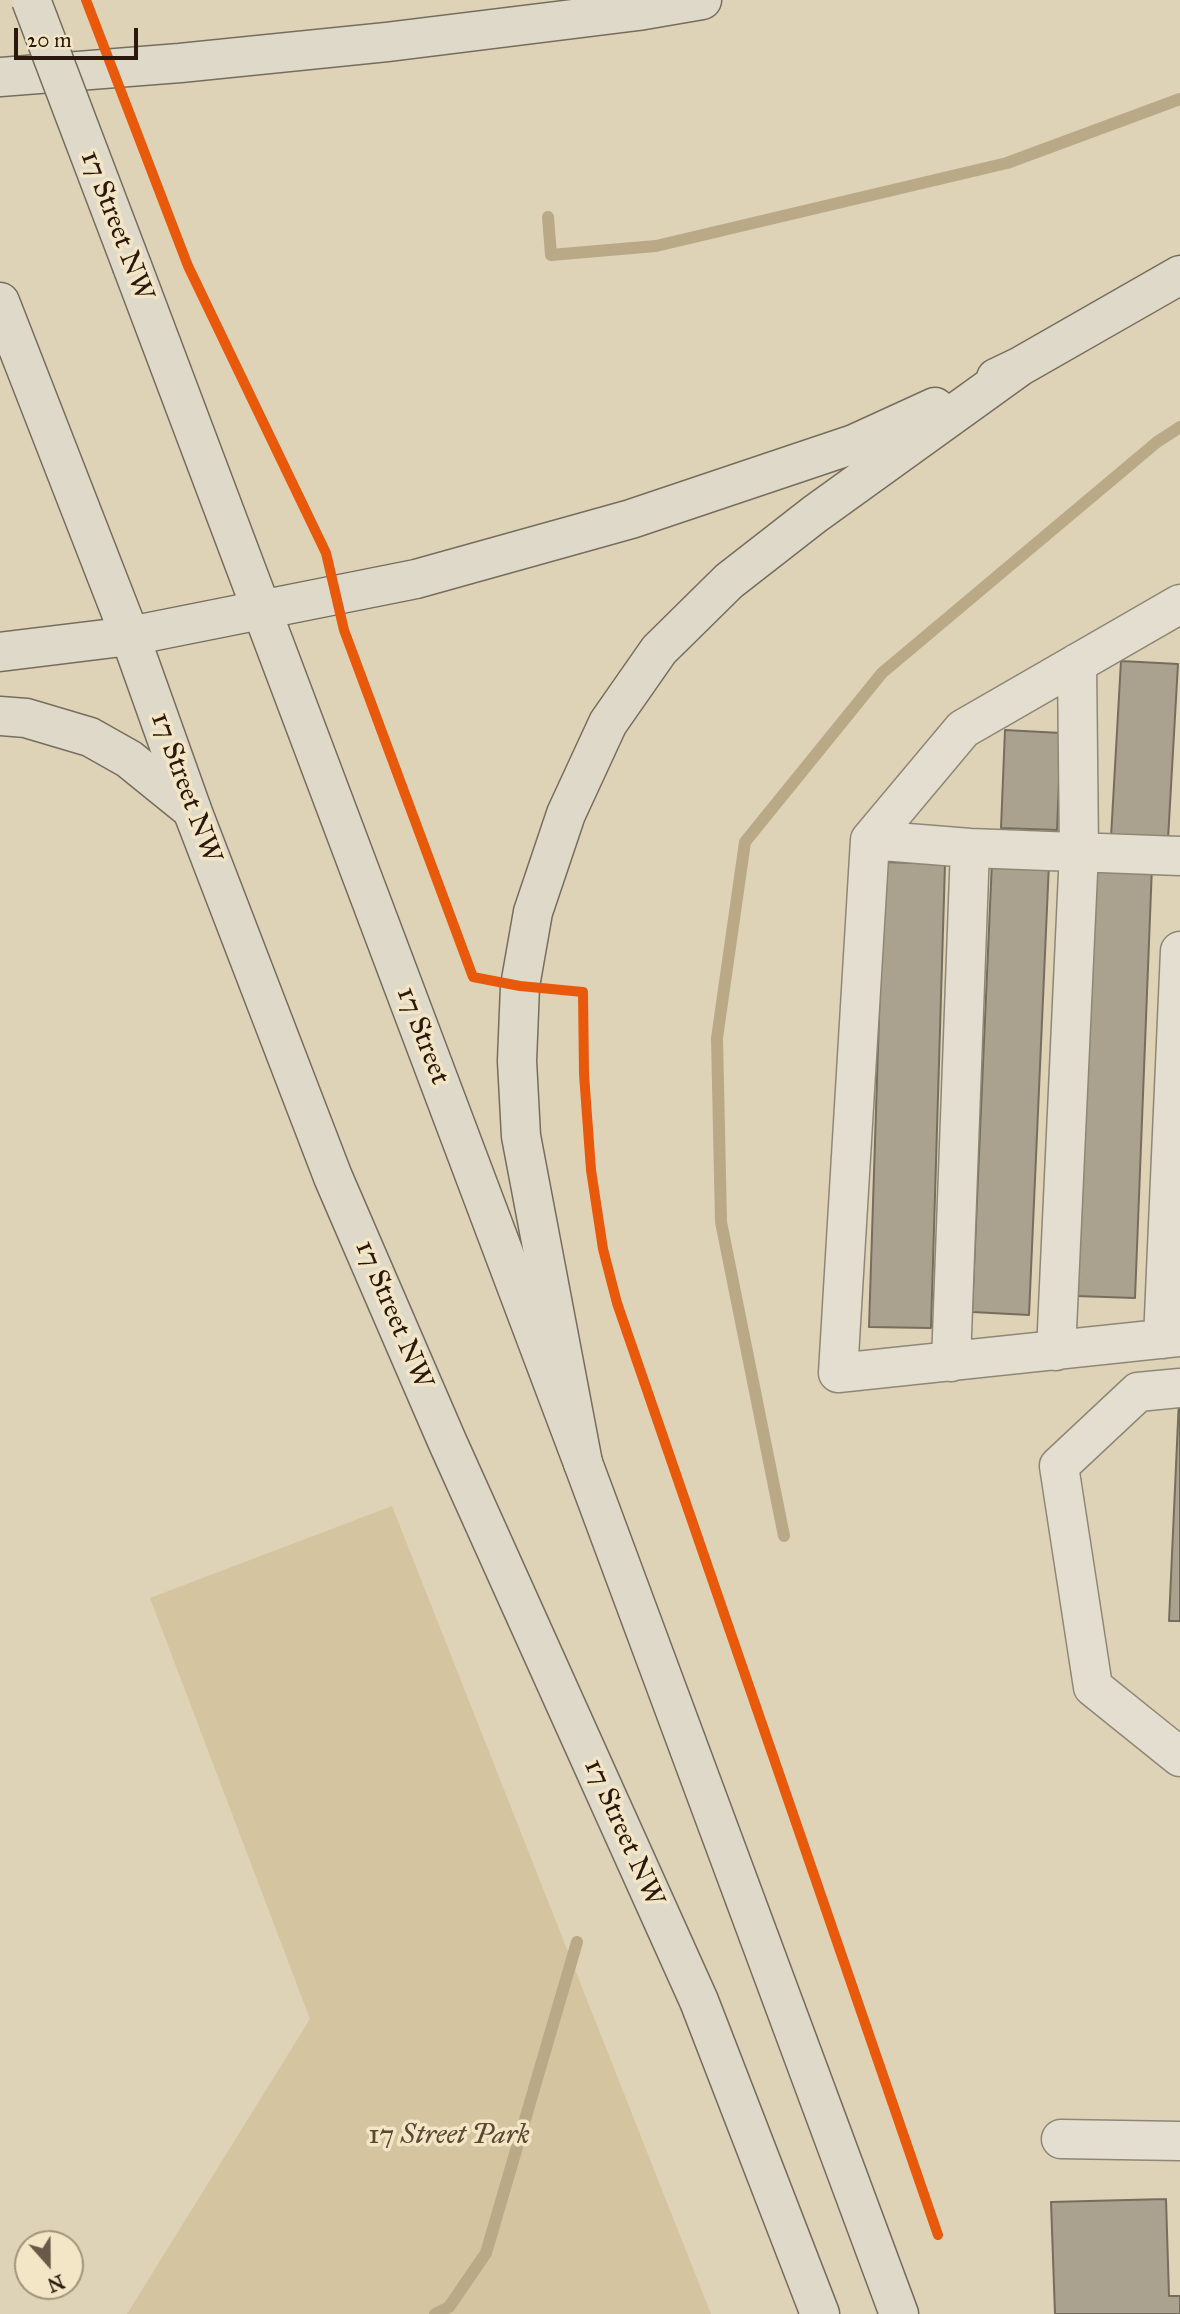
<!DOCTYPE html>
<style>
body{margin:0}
#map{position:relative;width:1180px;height:2314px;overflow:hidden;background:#ded3b7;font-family:"IM FELL Great Primer",serif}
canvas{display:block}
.north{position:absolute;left:14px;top:2230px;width:70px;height:70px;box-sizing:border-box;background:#f3e6c6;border:2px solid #a3947c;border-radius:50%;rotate:159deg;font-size:19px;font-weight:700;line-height:28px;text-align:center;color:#2b180c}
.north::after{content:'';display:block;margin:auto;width:24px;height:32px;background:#6a5948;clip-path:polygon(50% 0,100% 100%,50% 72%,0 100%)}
.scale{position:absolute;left:14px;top:28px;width:124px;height:32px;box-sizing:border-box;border:4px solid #2b180c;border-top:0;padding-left:9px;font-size:21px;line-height:24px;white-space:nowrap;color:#2b180c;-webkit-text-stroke:5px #f3e6c6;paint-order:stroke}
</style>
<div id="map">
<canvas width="1180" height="2314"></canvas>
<div class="north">N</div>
<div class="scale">20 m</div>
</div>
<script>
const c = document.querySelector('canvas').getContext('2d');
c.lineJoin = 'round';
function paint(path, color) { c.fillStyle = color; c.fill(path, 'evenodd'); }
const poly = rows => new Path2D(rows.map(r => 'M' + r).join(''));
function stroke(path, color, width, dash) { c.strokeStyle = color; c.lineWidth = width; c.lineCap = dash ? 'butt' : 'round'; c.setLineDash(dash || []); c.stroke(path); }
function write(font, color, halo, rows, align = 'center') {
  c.font = font + ' "IM FELL Great Primer",serif'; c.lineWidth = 7; c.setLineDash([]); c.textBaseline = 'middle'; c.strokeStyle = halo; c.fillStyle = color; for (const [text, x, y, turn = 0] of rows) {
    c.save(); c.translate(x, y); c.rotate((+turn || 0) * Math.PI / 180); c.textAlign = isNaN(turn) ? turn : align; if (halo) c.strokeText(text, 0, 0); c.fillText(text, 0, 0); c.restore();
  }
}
paint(poly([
 [392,1506,711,2314,127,2314,310,2019,150,1598]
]), '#d4c4a0');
stroke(poly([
 [548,217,551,255,656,246,1007,163,1180,99],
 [784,1536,721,1222,717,1038,745,842,882,673,1157,442,1180,427],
 [435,2314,449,2307,486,2253,577,1942]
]), '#baa987', 12);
const building = poly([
 [1121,661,1178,664,1168,839,1111,837,1121,661],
 [1005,730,1061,733,1057,830,1001,828,1005,730],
 [992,861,1049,863,1029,1315,972,1312,992,861],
 [884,862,945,864,931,1328,869,1327,884,862],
 [1093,864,1152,866,1135,1298,1075,1296,1093,864],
 [1179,1399,1180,1399,1180,1621,1169,1621,1179,1399],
 [1166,2199,1169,2296,1180,2296,1180,2314,1055,2314,1051,2202,1166,2199]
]);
paint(building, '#aaa18f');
stroke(building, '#766d5e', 2);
const minor = poly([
 [1180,604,963,729,870,840,838,1373,1180,1337],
 [870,840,970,848,1180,856],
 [1163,1339,1180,951],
 [1056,1351,1079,851,1077,663],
 [951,1362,970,848],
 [1180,1388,1138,1392,1059,1466,1093,1687,1180,1757],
 [1061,2139,1180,2141]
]);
const major = poly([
 [132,266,583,1463,899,2314],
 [0,302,130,636,192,810,333,1177,447,1441,699,2001,820,2314]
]);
const highway = poly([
 [0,77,180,63,387,42,638,11,702,0],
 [996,378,1019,367,1180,275],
 [0,652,130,636,416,579,631,519,854,444,935,407],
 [0,716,26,718,90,737,129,759,192,810],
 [583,1463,521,1136,517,1061,520,986,533,912,566,814,608,723,659,650,729,581,815,514,1019,367]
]);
stroke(minor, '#8f8776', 41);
stroke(major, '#766d5e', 41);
stroke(highway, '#766d5e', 41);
stroke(minor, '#e3ded0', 38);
stroke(major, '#dfd9c9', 38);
stroke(highway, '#dfd9c9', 38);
const majorBridge = poly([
 [31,0,132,266]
]);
stroke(majorBridge, '#766d5e', 41, []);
stroke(majorBridge, '#dfd9c9', 38);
stroke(poly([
 [86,0,188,266,326,553,344,630,473,977,520,986,583,992,584,1074,591,1170,603,1249,617,1303,938,2235]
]), '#e8590c', 10);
write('28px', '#2b180c', '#f3e6c6', [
 ["17 Street NW",116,226,69],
 ["17 Street NW",185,788,70],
 ["17 Street",422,1036,69],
 ["17 Street NW",393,1315,67],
 ["17 Street NW",623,1833,66]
]);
write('italic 28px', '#5b4833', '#f3e6c6', [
 ["17 Street Park",449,2136]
]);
</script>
